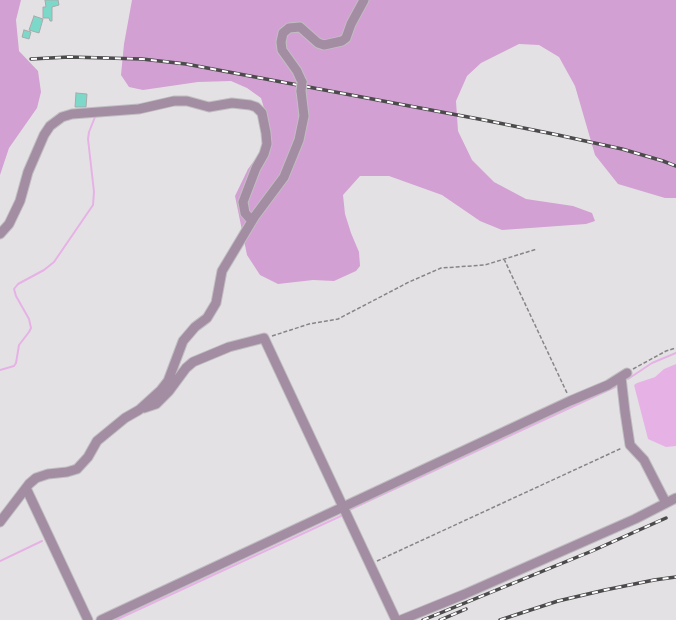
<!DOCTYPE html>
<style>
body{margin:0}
canvas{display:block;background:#e4e1e4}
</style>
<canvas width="676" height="620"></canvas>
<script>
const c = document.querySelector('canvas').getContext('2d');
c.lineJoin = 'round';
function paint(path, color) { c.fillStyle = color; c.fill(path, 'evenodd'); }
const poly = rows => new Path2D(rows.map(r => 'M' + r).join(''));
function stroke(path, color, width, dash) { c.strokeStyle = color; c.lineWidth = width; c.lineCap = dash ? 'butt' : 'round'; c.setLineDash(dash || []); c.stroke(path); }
paint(poly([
 [0,0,21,0,16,20,19,51,38,71,41,92,37,108,9,148,0,175],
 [132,0,676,0,676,198,665,198,618,184,595,155,575,86,559,57,539,45,519,44,481,63,467,76,456,101,458,131,472,160,494,182,526,199,573,206,592,213,595,221,586,224,502,230,480,221,442,195,389,176,360,176,343,195,345,214,351,233,359,252,360,266,356,271,334,281,313,280,278,284,260,275,247,255,235,196,248,169,267,143,267,118,261,98,247,88,231,81,198,82,143,90,129,87,121,75,124,44]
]), '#d3a0d3');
paint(poly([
 [676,364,676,446,666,447,648,439,634,385,637,383,655,377,664,369]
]), '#e6b2e6');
stroke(poly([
 [0,370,14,366,16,363,19,345,29,332,31,328,29,319,16,296,14,289,18,284,44,270,54,262,93,205,94,192,88,139,89,132,95,117],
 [628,379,652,363,676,353],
 [349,510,615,387],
 [0,561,42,541],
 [116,620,343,515]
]), '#e6b2e6', 2);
const building = poly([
 [45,0,58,0,59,5,52,7,52,21,50,21,49,18,43,18,43,7,46,7,45,0],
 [34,16,43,19,39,33,29,30,34,16],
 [24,30,31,32,29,39,22,37,24,30],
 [76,93,87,94,86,107,75,107,76,93]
]);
paint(building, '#7cd8c9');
stroke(building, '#a7abaa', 1);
const minor = poly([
 [302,82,297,71,282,50,281,42,283,33,289,28,300,27,318,43,324,45,342,41,346,38,351,24,364,0],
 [0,234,9,224,20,201,28,172,44,135,50,126,62,117,72,114,139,109,174,101,187,101,209,107,232,103,250,105,256,107,262,113,266,133,267,144,264,154,256,168,243,202,245,213,252,221],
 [621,377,625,412,630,445,644,460,666,503],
 [144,408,156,404,169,391,186,368,193,362,229,347,264,338,396,620],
 [26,488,88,620],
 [0,522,29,484,36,478,48,474,67,472,77,469,88,457,97,441,125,418,139,410,161,390,168,381,183,341,195,327,207,318,216,303,222,271,255,216,284,177,299,140,304,116,301,91],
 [101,620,570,401,608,385,627,373],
 [401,620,465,594,635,519,676,498]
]);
stroke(minor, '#c0bec0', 11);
stroke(poly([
 [504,259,567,393],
 [272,336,309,324,338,319,409,282,441,268,485,265,537,249],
 [633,369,666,351,676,348],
 [377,561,622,448]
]), '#878687', 1.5, [4, 2]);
stroke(minor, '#a38da3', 9);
const rail = poly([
 [31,59,69,57,142,59,186,64,484,120,558,135,622,149,663,161,676,166],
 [423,620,592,551,666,518],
 [440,620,466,609],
 [500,620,558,601,605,590,654,580,676,577]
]);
stroke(rail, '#4c4b4c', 3.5);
stroke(rail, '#fff', 2, [6]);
const minorBridge = poly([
 [301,91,302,82]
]);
stroke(minorBridge, '#c0bec0', 11, []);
stroke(minorBridge, '#a38da3', 9);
</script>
